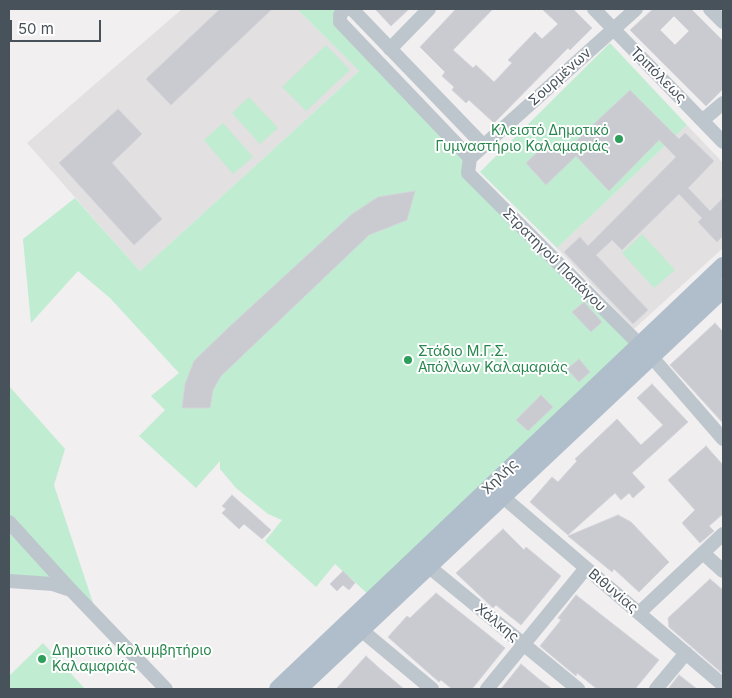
<!DOCTYPE html>
<meta charset="utf-8">
<style>
body{margin:0}
#map{position:relative;width:732px;height:698px;overflow:hidden;background:#f1efef;font-family:Inter,sans-serif}
canvas{display:block}
.frame{position:absolute;inset:0;border:10px solid #48525b;pointer-events:none}
.scale{position:absolute;left:10px;top:20px;width:91px;height:22px;box-sizing:border-box;border:2px solid #48525b;border-top:0;padding-left:6px;font-size:15px;line-height:18px;white-space:nowrap;color:#48525b;-webkit-text-stroke:4px #fff;paint-order:stroke}
</style>
<div id="map">
<canvas width="732" height="698"></canvas>
<div class="frame"></div>
<div class="scale">50 m</div>
</div>
<script>
const c = document.querySelector('canvas').getContext('2d');
c.lineJoin = 'round';
function paint(path, color) { c.fillStyle = color; c.fill(path, 'evenodd'); }
const poly = rows => new Path2D(rows.map(r => 'M' + r).join(''));
function stroke(path, color, width, dash) { c.strokeStyle = color; c.lineWidth = width; c.lineCap = dash ? 'butt' : 'round'; c.setLineDash(dash || []); c.stroke(path); }
function write(font, color, halo, rows, align = 'center') {
  c.font = font + ' Inter,sans-serif'; c.lineWidth = 4; c.setLineDash([]); c.textBaseline = 'middle'; c.strokeStyle = halo; c.fillStyle = color; for (const [text, x, y, turn = 0] of rows) {
    c.save(); c.translate(x, y); c.rotate((+turn || 0) * Math.PI / 180); c.textAlign = isNaN(turn) ? turn : align; if (halo) c.strokeText(text, 0, 0); c.fillText(text, 0, 0); c.restore();
  }
}
paint(poly([
 [182,9,297,9,359,71,140,271,27,143],
 [687,125,723,163,723,248,634,329,557,248]
]), '#e2e0e0');
paint(poly([
 [297,9,344,9,339,14,469,158,467,174,636,347,370,596,335,564,316,587,265,541,282,520,268,514,236,488,220,469,220,461,196,488,139,436,165,410,151,396,179,373,110,298,78,271,31,323,23,239,75,198,140,271,359,71],
 [610,43,687,125,557,248,480,172],
 [326,45,350,70,306,111,282,87],
 [249,97,278,128,260,144,232,113],
 [223,123,253,157,233,174,204,140],
 [642,234,675,270,654,288,622,253],
 [9,386,65,449,54,485,94,606,69,585,9,577],
 [43,643,85,689,9,689,9,676]
]), '#c0ecd1');
const building = poly([
 [220,9,272,9,171,105,146,79,220,9],
 [375,9,409,9,391,26,375,9],
 [456,9,493,9,453,50,473,68,476,65,494,82,512,63,508,60,535,32,542,39,558,24,542,9,573,9,592,28,570,50,568,48,494,123,469,100,466,103,452,90,454,87,442,76,445,72,420,47,456,9],
 [653,9,691,9,723,41,723,89,706,106,630,30,653,9],
 [674,16,689,31,675,45,660,30,674,16],
 [630,90,679,139,685,133,714,161,688,188,710,211,723,198,723,236,717,242,698,222,702,218,679,194,622,250,612,240,596,255,648,310,633,324,564,252,580,237,588,246,676,157,659,140,609,191,576,156,546,185,526,163,548,142,561,155,630,90],
 [118,109,142,134,112,163,162,219,134,245,59,163,118,109],
 [415,191,407,220,369,235,221,376,213,390,210,408,182,408,185,384,194,361,227,329,352,214,378,197,415,191],
 [584,302,602,322,591,332,572,312,584,302],
 [715,323,723,332,723,423,670,365,715,323],
 [579,359,590,372,579,382,567,369,579,359],
 [652,384,688,422,632,473,645,487,633,498,629,493,621,500,615,493,568,535,530,502,552,477,558,482,577,461,575,459,617,419,641,445,663,425,637,398,652,384],
 [541,395,553,407,528,431,516,420,541,395],
 [706,446,723,465,723,514,709,526,714,531,700,543,682,523,695,510,668,480,706,446],
 [232,495,271,530,262,539,244,524,239,529,222,513,226,509,222,506,232,495],
 [618,515,631,522,669,562,639,592,614,569,612,572,568,536,618,515],
 [503,529,524,550,526,547,561,576,521,625,496,605,493,608,456,573,503,529],
 [343,571,355,583,349,590,343,585,337,591,330,584,343,571],
 [710,579,723,590,723,674,669,627,668,618,710,579],
 [436,593,505,648,472,689,452,689,441,680,439,682,388,637,407,616,410,618,436,593],
 [576,595,659,660,635,689,597,689,577,673,576,676,540,646,561,620,558,618,576,595],
 [366,656,379,668,404,689,336,689,366,656],
 [521,664,540,680,552,689,501,689,521,664],
 [679,675,697,689,668,689,679,675]
]);
paint(building, '#c9cbd1');
stroke(building, '#d3d5da', 1);
stroke(poly([
 [345,9,340,15,340,22,470,158],
 [352,9,484,146],
 [594,9,723,142],
 [636,9,470,158,468,173,651,356,723,439],
 [710,9,723,22],
 [390,49,429,9],
 [703,120,723,103],
 [503,497,723,685],
 [9,522,69,588],
 [703,553,723,571],
 [422,561,578,689],
 [9,581,53,584,71,590,166,689],
 [639,613,723,534],
 [354,624,432,689],
 [487,689,586,568],
 [656,689,686,653]
]), '#bec6cd', 14);
stroke(poly([
 [278,689,723,266],
 [298,689,723,289]
]), '#b0becc', 18);
for (const [x, y, r, color] of [
 [619,139,5,"#2e9e5b"],
 [408,360,5,"#2e9e5b"],
 [42,659,5,"#2e9e5b"]
]) { const dot = new Path2D(); dot.arc(x, y, r, 0, 2 * Math.PI); c.fillStyle = color; c.fill(dot); stroke(dot, '#fff', 2); }
write('14px', '#48525b', '#fff', [
 ["Τριπόλεως",658,75,45],
 ["Σουρμένων",560,77,-42],
 ["Στρατηγού Παπάγου",554,260,45],
 ["Χηλής",500,477,-44],
 ["Βιθυνίας",613,591,40],
 ["Χάλκης",497,623,39]
]);
write('14px', '#27864d', '#fff', [
 ["Κλειστό Δημοτικό",609,131,"right"],
 ["Γυμναστήριο Καλαμαριάς",609,147,"right"],
 ["Στάδιο Μ.Γ.Σ.",418,352],
 ["Απόλλων Καλαμαριάς",418,368],
 ["Δημοτικό Κολυμβητήριο",52,651],
 ["Καλαμαριάς",52,667]
], 'left');
</script>
